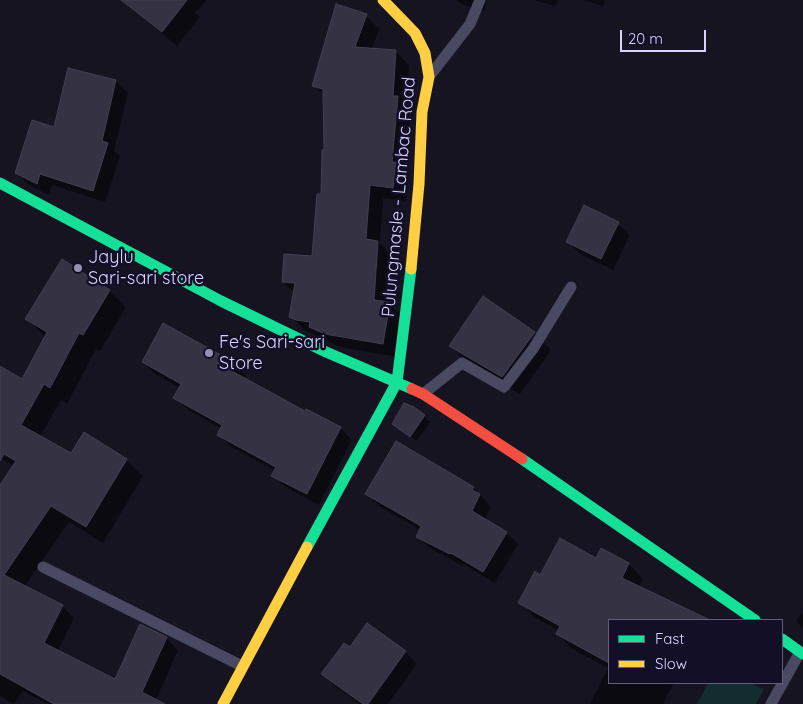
<!DOCTYPE html>
<style>
body{margin:0}
#map{position:relative;width:803px;height:704px;overflow:hidden;background:#161421;font-family:Quicksand,sans-serif}
canvas{display:block}
.legend{position:absolute;left:608px;top:619px;width:175px;height:65px;box-sizing:border-box;background:#130f26;border:1px solid #625e7d;margin:0;padding:6px 9px;list-style:none;font-size:15px;color:#d9d4ff}
.legend li{display:flex;align-items:center;gap:10px;height:25px}
.legend b{width:25px;border:1px solid #625e7d}
.scale{position:absolute;left:620px;top:30px;width:86px;height:22px;box-sizing:border-box;border:2px solid #d9d4ff;border-top:0;padding-left:6px;font-size:15px;line-height:18px;white-space:nowrap;color:#d9d4ff;-webkit-text-stroke:4px #130f26;paint-order:stroke}
</style>
<div id="map">
<canvas width="803" height="704"></canvas>
<ul class="legend">
<li><b style="height:6px;background:#16e098"></b>Fast</li>
<li><b style="height:6px;background:#ffcf43"></b>Slow</li>
</ul>
<div class="scale">20 m</div>
</div>
<script>
const c = document.querySelector('canvas').getContext('2d');
c.lineJoin = 'round';
function paint(path, color) { c.fillStyle = color; c.fill(path, 'evenodd'); }
const poly = rows => new Path2D(rows.map(r => 'M' + r).join(''));
function stroke(path, color, width, dash) { c.strokeStyle = color; c.lineWidth = width; c.lineCap = dash ? 'butt' : 'round'; c.setLineDash(dash || []); c.stroke(path); }
function write(font, color, halo, rows, align = 'center') {
  c.font = font + ' Quicksand,sans-serif'; c.lineWidth = 5; c.setLineDash([]); c.textBaseline = 'middle'; c.strokeStyle = halo; c.fillStyle = color; for (const [text, x, y, turn = 0] of rows) {
    c.save(); c.translate(x, y); c.rotate((+turn || 0) * Math.PI / 180); c.textAlign = isNaN(turn) ? turn : align; if (halo) c.strokeText(text, 0, 0); c.fillText(text, 0, 0); c.restore();
  }
}
paint(poly([
 [708,683,751,683,764,689,756,704,697,704]
]), '#132c2d');
paint(poly([
 [122,0,207,0,195,13,200,17,177,46],
 [456,0,487,0,484,11,461,4],
 [533,0,558,0,556,6],
 [583,0,605,0,603,6],
 [366,16,379,29,372,49,395,51,409,65,406,106,411,111,405,173,408,177,406,201,383,198,380,244,391,255,388,303,403,317,396,357,340,347,304,330,291,316,295,293,283,282,313,258,322,196,325,151,325,96,314,85],
 [116,81,128,93,114,151,120,156,105,202,52,185,49,195,29,185,17,173,55,129],
 [618,224,630,235,613,270,580,254,568,242],
 [62,261,110,291,126,307,100,351,96,349,67,404,61,400,40,437,71,455,126,460,143,476,103,543,69,522,24,587,62,606,74,618,58,651,116,680,166,638,178,650,154,704,47,704,23,691,14,704,0,696,0,487,14,466,0,458,0,368,22,381,46,337,27,319],
 [534,333,551,350,520,394,468,363,451,346],
 [143,362,234,364,246,376,244,379,305,412,340,428,352,440,319,505,285,487,273,475,275,471,230,446,218,434,222,429,187,409,175,397,180,388,155,374],
 [231,441,282,468,281,471,231,443],
 [414,408,430,422,417,441,393,424],
 [397,442,474,488,491,507,485,520,506,532,518,544,495,583,463,564,462,565,429,548,417,537,420,530,379,506,367,494],
 [602,550,629,564,643,579,639,587,676,606,691,620,609,620,609,683,674,683,663,704,590,704,608,668,572,649,558,634,559,631,534,617,520,602,541,577,597,560],
 [803,612,803,628,796,621],
 [350,649,405,652,417,664,388,704,360,704,335,686,323,674]
]), '#0007');
const building = poly([
 [121,0,187,0,162,32,121,0],
 [336,4,367,14,355,47,396,50,393,96,398,96,392,162,396,162,393,188,370,185,366,239,378,241,374,300,390,302,383,344,325,334,309,327,310,322,296,320,289,317,295,283,282,282,284,254,312,256,317,194,321,194,322,150,324,150,323,89,312,86,336,4],
 [68,68,116,80,102,141,108,143,93,191,40,174,37,184,15,173,32,120,54,127,68,68],
 [584,205,619,222,601,259,566,242,584,205],
 [62,259,110,290,83,335,79,333,50,388,44,384,21,425,71,453,84,432,127,459,86,527,51,506,4,575,63,605,44,643,115,679,140,624,167,637,142,692,165,704,54,704,0,674,0,485,16,461,4,454,0,461,0,366,22,379,47,332,25,319,62,259],
 [483,296,535,332,502,377,449,346,483,296],
 [163,323,235,363,230,370,305,411,306,409,341,427,307,494,271,476,276,467,217,435,222,425,173,398,181,384,142,362,163,323],
 [404,403,414,407,425,415,410,437,392,424,404,403],
 [396,441,474,487,472,490,480,494,472,511,507,532,483,572,451,553,450,554,416,537,421,526,365,494,396,441],
 [560,538,596,558,601,548,629,563,622,578,710,620,609,620,609,663,556,634,560,626,518,603,535,571,540,575,560,538],
 [367,623,406,651,368,704,363,704,321,674,344,643,350,647,367,623]
]);
paint(building, '#343243');
stroke(building, '#433f54', 1);
stroke(poly([
 [432,73,470,24,480,0],
 [423,394,462,363,504,387,533,349,571,287],
 [43,567,242,666],
 [771,704,800,652]
]), '#4a4962', 11);
stroke(poly([
 [0,183,221,301,326,352,412,389],
 [522,459,755,620],
 [307,547,397,382,411,269],
 [782,639,803,654]
]), '#16e098', 11);
stroke(poly([
 [383,0,415,33,425,53,429,77,422,112,419,184,411,269],
 [223,704,307,547]
]), '#ffcf43', 11);
stroke(poly([
 [412,389,423,394,522,459]
]), '#f24e42', 11);
for (const [x, y, r, color] of [
 [78,268,5,"#9591b1"],
 [209,353,5,"#9591b1"]
]) { const dot = new Path2D(); dot.arc(x, y, r, 0, 2 * Math.PI); c.fillStyle = color; c.fill(dot); stroke(dot, '#130f26', 2); }
write('18px', '#d9d4ff', '#130f26', [
 ["Pulungmasle - Lambac Road",399,197,-85]
]);
write('18px', '#d9d4ff', '#130f26', [
 ["Jaylu",88,258],
 ["Sari-sari store",88,279],
 ["Fe's Sari-sari",219,343],
 ["Store",219,364]
], 'left');
</script>
